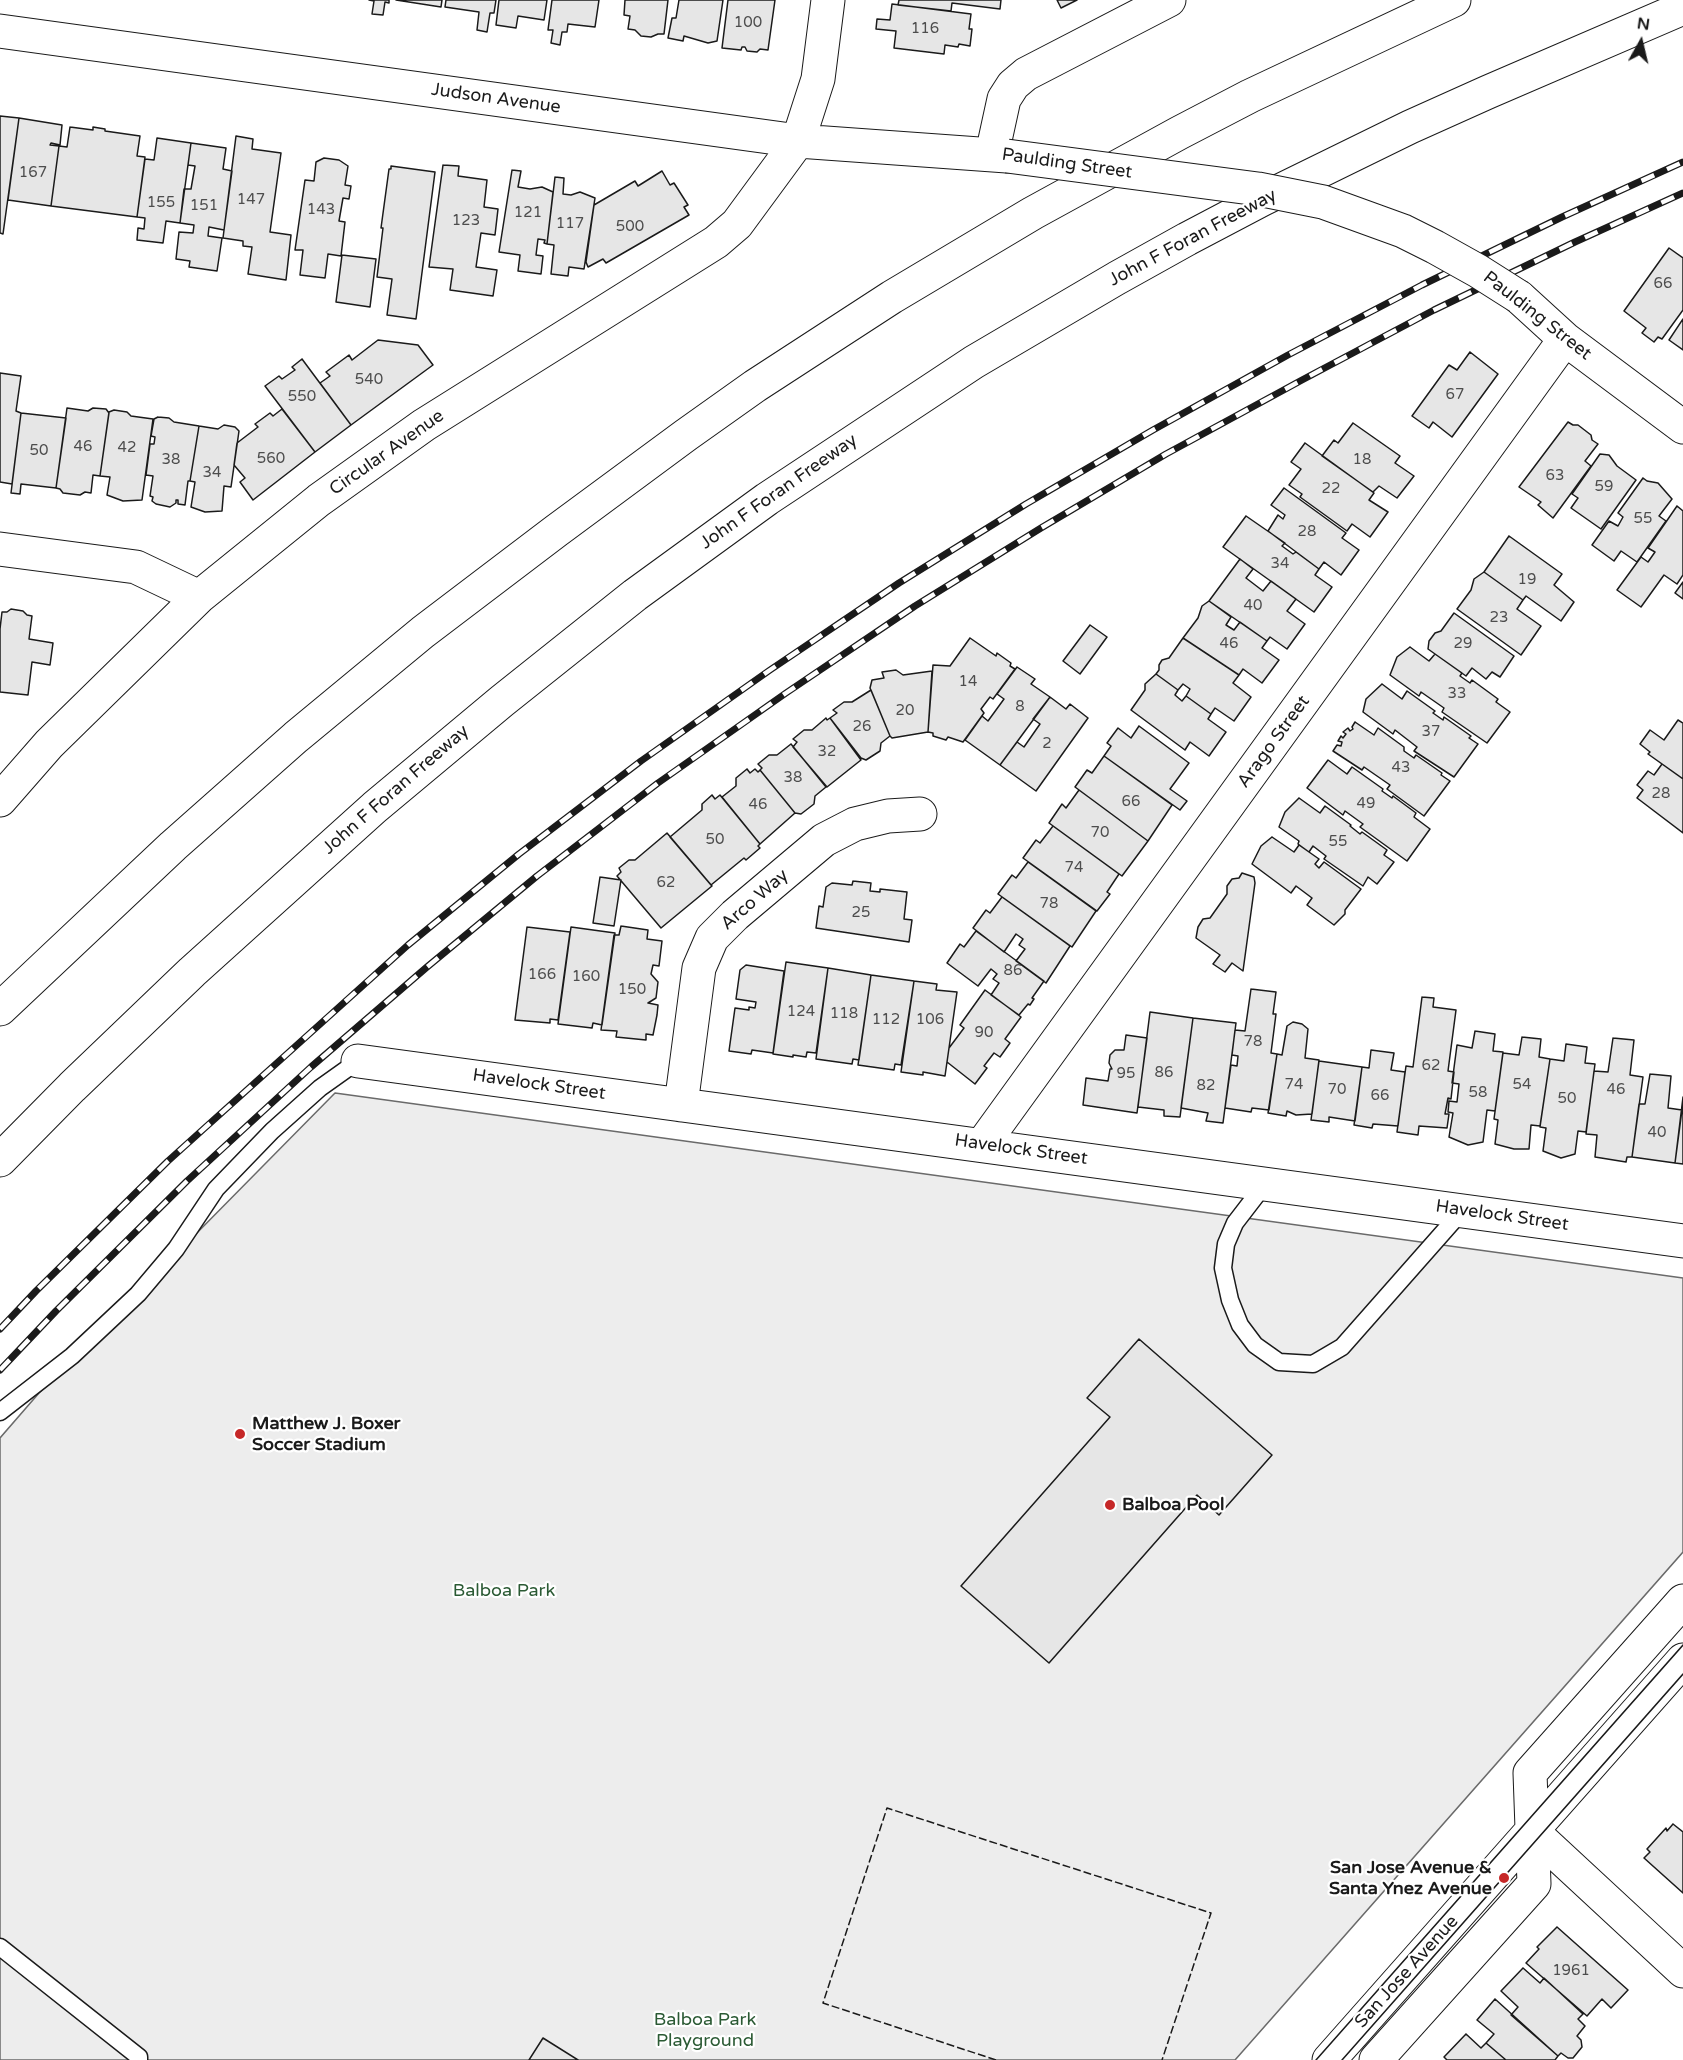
<!DOCTYPE html>
<style>
body{margin:0}
#map{position:relative;width:1683px;height:2060px;overflow:hidden;background:#fff;font-family:"Varela Round",sans-serif}
canvas{display:block}
.north{position:absolute;left:1611px;top:12px;width:60px;height:60px;-webkit-text-stroke:4px #fff;paint-order:stroke;rotate:8deg;font-size:16px;font-weight:700;line-height:24px;text-align:center;color:#1a1a1a}
.north::after{content:'';display:block;margin:auto;width:21px;height:27px;background:#1a1a1a;clip-path:polygon(50% 0,100% 100%,50% 72%,0 100%)}
</style>
<div id="map">
<canvas width="1683" height="2060"></canvas>
<div class="north">N</div>
</div>
<script>
const c = document.querySelector('canvas').getContext('2d');
c.lineJoin = 'round';
function paint(path, color) { c.fillStyle = color; c.fill(path, 'evenodd'); }
const poly = rows => new Path2D(rows.map(r => 'M' + r).join(''));
function stroke(path, color, width, dash) { c.strokeStyle = color; c.lineWidth = width; c.lineCap = dash ? 'butt' : 'round'; c.setLineDash(dash || []); c.stroke(path); }
function write(font, color, halo, rows, align = 'center') {
  c.font = font + ' "Varela Round",sans-serif'; c.lineWidth = 4.5; c.setLineDash([]); c.textBaseline = 'middle'; c.strokeStyle = halo; c.fillStyle = color; for (const [text, x, y, turn = 0] of rows) {
    c.save(); c.translate(x, y); c.rotate((+turn || 0) * Math.PI / 180); c.textAlign = isNaN(turn) ? turn : align; if (halo) c.strokeText(text, 0, 0); c.fillText(text, 0, 0); c.restore();
  }
}
const green = poly([
 [335,1093,1683,1278,1683,1552,1235,2060,0,2060,0,1438,39,1393,335,1093]
]);
paint(green, '#ededed');
stroke(green, '#6a6a6a', 1.5);
const building = poly([
 [389,0,389,3,385,2,383,15,372,14,374,1,369,0,389,0],
 [396,0,442,0,441,7,396,0],
 [446,0,496,0,494,13,490,13,487,32,477,30,479,12,445,7,446,0],
 [499,0,547,0,544,20,518,16,516,28,496,25,499,0],
 [552,0,599,0,595,27,568,24,567,32,562,32,560,45,551,43,553,30,548,30,552,0],
 [625,0,668,0,664,34,658,34,651,37,641,36,635,30,628,29,630,16,624,15,625,0],
 [679,0,723,0,717,41,708,43,684,36,683,41,668,38,672,18,676,18,679,0],
 [728,0,775,0,768,50,760,49,757,52,747,51,745,47,742,47,741,50,722,48,728,0],
 [899,0,1001,0,1000,9,952,3,951,11,898,5,899,0],
 [1057,0,1077,0,1061,8,1057,0],
 [892,4,971,14,969,29,972,29,970,46,959,44,958,47,945,45,944,54,894,48,896,31,876,29,877,19,890,20,892,4],
 [0,116,19,118,3,234,0,233,0,116],
 [19,118,62,125,60,145,51,143,50,145,59,146,51,206,8,200,19,118],
 [70,127,93,130,93,127,105,129,105,131,140,136,137,156,145,157,137,217,51,206,59,146,67,147,70,127],
 [236,136,253,139,252,149,281,153,270,232,291,235,286,280,248,274,252,247,243,246,243,241,223,238,236,136],
 [157,138,191,143,180,223,166,221,163,243,137,240,138,228,144,229,145,218,137,217,145,159,154,160,157,138],
 [191,143,226,148,223,169,232,171,224,230,209,227,208,236,222,238,217,271,189,267,190,261,176,259,179,232,193,233,194,225,180,223,184,189,191,189,195,166,188,165,191,143],
 [324,158,339,160,348,166,345,185,351,186,349,199,343,198,339,221,345,222,341,256,328,254,325,278,300,275,303,250,295,250,305,180,314,181,316,162,324,158],
 [443,165,459,166,458,176,487,180,484,207,498,209,495,235,481,233,476,267,497,270,493,296,450,290,453,269,429,267,443,165],
 [391,166,435,172,416,319,387,315,392,279,377,277,383,228,381,228,389,169,391,169,391,166],
 [512,170,521,171,518,187,530,189,542,187,553,192,547,244,544,243,545,240,538,239,536,255,543,256,541,274,518,271,520,255,499,252,512,170],
 [662,171,670,185,674,183,688,205,684,207,689,215,606,263,603,259,588,267,586,262,594,205,635,181,638,186,662,171],
 [555,177,564,178,563,194,571,195,580,192,595,198,584,269,569,267,568,276,551,274,554,245,547,244,555,177],
 [1669,248,1683,258,1683,310,1662,339,1658,337,1654,342,1642,333,1646,328,1624,311,1669,248],
 [342,255,376,259,370,307,336,302,342,255],
 [1683,319,1683,350,1669,340,1683,319],
 [378,340,418,345,433,365,351,425,320,383,330,376,326,372,349,355,352,360,378,340],
 [1470,352,1498,374,1452,437,1433,422,1429,428,1412,416,1449,365,1457,370,1470,352],
 [302,359,351,425,315,452,265,386,279,376,282,379,295,370,292,367,302,359],
 [0,373,21,376,16,411,21,413,12,484,0,482,0,373],
 [67,408,88,411,93,408,106,409,109,413,100,476,93,475,91,493,85,492,80,495,63,493,60,489,56,488,67,408],
 [282,409,315,452,253,500,240,482,245,478,234,465,237,443,258,427,255,424,270,413,273,416,282,409],
 [114,410,127,412,131,416,153,419,142,500,123,501,107,495,110,477,100,476,109,412,114,410],
 [21,413,66,418,56,488,21,484,20,494,11,493,21,413],
 [158,417,169,418,174,422,199,426,190,481,188,481,185,505,178,504,178,500,176,500,176,503,170,507,156,504,152,501,153,497,150,496,153,476,146,475,150,444,154,444,155,437,151,436,154,419,158,417],
 [1568,422,1573,425,1578,425,1591,435,1592,440,1598,444,1585,461,1591,466,1553,518,1538,505,1541,502,1519,487,1568,422],
 [1353,423,1400,456,1395,463,1414,476,1397,498,1379,486,1373,492,1322,456,1334,440,1338,443,1353,423],
 [224,425,235,427,239,431,231,487,224,486,222,511,205,512,191,507,195,482,190,481,199,426,218,429,224,425],
 [1305,443,1374,493,1369,500,1388,512,1370,537,1352,524,1347,531,1300,497,1302,494,1289,485,1301,469,1291,462,1305,443],
 [1600,454,1609,455,1617,466,1636,480,1601,529,1571,508,1578,498,1572,494,1600,454],
 [1643,478,1647,481,1658,483,1672,499,1659,516,1666,521,1637,562,1621,551,1614,561,1592,545,1609,521,1618,526,1623,517,1618,513,1643,478],
 [1284,488,1346,533,1342,538,1359,550,1341,575,1324,562,1319,569,1268,531,1278,515,1283,519,1285,515,1271,505,1284,488],
 [1677,506,1683,511,1683,575,1677,584,1664,575,1641,607,1617,590,1641,557,1648,562,1655,552,1648,548,1677,506],
 [1246,516,1285,543,1282,546,1293,554,1296,552,1319,569,1315,575,1332,587,1314,612,1223,547,1246,516],
 [1509,536,1562,574,1554,585,1574,602,1561,621,1526,596,1523,600,1484,572,1509,536],
 [1240,559,1253,569,1246,578,1263,591,1271,581,1296,599,1287,611,1305,624,1287,649,1270,637,1267,641,1209,601,1240,559],
 [1484,572,1523,600,1517,609,1541,626,1521,655,1457,609,1471,590,1474,579,1484,572],
 [1683,582,1683,599,1675,593,1683,582],
 [1209,601,1231,617,1226,625,1234,630,1240,622,1267,641,1262,648,1279,660,1262,683,1243,669,1239,675,1183,638,1198,618,1202,606,1209,601],
 [11,609,23,611,27,615,32,616,29,639,53,643,50,665,32,662,28,695,0,692,0,629,2,612,7,612,11,609],
 [1454,613,1514,656,1500,677,1492,672,1486,679,1472,668,1466,676,1428,649,1429,641,1435,633,1441,631,1454,613],
 [1090,625,1107,637,1080,674,1063,661,1090,625],
 [970,638,996,656,997,653,1011,663,1010,666,1015,669,993,699,990,697,981,709,984,713,963,742,948,737,946,740,933,736,933,733,928,732,933,665,950,666,970,638],
 [1183,638,1239,675,1233,683,1251,697,1234,721,1215,708,1211,714,1186,696,1190,689,1183,684,1178,690,1156,674,1159,670,1159,665,1162,660,1169,658,1183,638],
 [1410,647,1429,661,1435,654,1462,673,1460,676,1470,683,1472,680,1498,699,1496,702,1510,712,1487,743,1442,712,1444,708,1421,692,1419,696,1390,675,1397,657,1410,647],
 [1017,667,1035,679,1031,684,1050,697,1000,765,965,740,982,716,988,721,1004,699,997,694,1017,667],
 [896,670,903,675,932,671,928,732,892,738,890,736,870,688,872,680,884,678,882,672,896,670],
 [1156,674,1178,690,1175,695,1182,701,1186,696,1211,714,1208,719,1226,732,1209,756,1190,742,1185,750,1131,710,1145,690,1145,684,1156,674],
 [1382,684,1402,699,1407,691,1435,711,1433,713,1443,720,1444,717,1471,736,1469,738,1478,744,1454,777,1414,751,1417,747,1395,730,1393,734,1363,712,1366,699,1382,684],
 [871,690,890,736,881,743,880,751,866,760,861,758,830,718,837,713,833,710,844,702,852,702,871,690],
 [1050,697,1066,709,1070,704,1088,718,1036,791,1000,765,1017,742,1024,747,1040,724,1033,719,1050,697],
 [826,718,827,720,830,718,861,760,827,787,793,747,797,742,793,739,804,730,812,730,826,718],
 [1678,720,1683,723,1683,779,1648,754,1650,752,1640,744,1650,730,1664,740,1678,720],
 [1355,722,1374,735,1378,728,1404,747,1404,751,1414,758,1416,755,1442,773,1441,775,1450,781,1424,816,1387,789,1390,785,1364,767,1362,770,1333,751,1337,745,1341,746,1342,742,1338,741,1341,736,1343,738,1346,734,1343,732,1348,728,1350,731,1353,729,1352,727,1355,722],
 [1139,726,1189,763,1170,789,1187,801,1180,810,1104,756,1111,746,1107,743,1118,728,1131,738,1139,726],
 [791,744,826,787,815,796,814,804,801,814,795,813,760,770,762,768,758,764,769,755,777,755,791,744],
 [1104,756,1172,805,1148,841,1075,787,1087,770,1092,773,1104,756],
 [1328,760,1347,774,1352,767,1383,789,1382,791,1392,798,1393,796,1416,813,1414,817,1430,829,1407,861,1360,827,1363,824,1345,811,1343,815,1307,788,1328,760],
 [1662,764,1683,779,1683,833,1637,798,1643,790,1637,785,1648,771,1654,775,1662,764],
 [747,769,750,773,755,769,758,772,760,770,795,813,760,844,722,797,736,786,736,778,747,769],
 [1079,790,1148,841,1122,876,1049,823,1062,804,1066,808,1079,790],
 [712,795,715,799,720,795,760,844,758,846,760,848,746,860,744,858,711,885,670,837,702,810,702,804,712,795],
 [1299,798,1320,813,1325,806,1351,825,1350,826,1360,834,1362,832,1387,850,1384,855,1394,862,1377,884,1368,877,1363,886,1324,859,1326,856,1313,846,1309,852,1298,844,1299,841,1279,827,1285,812,1299,798],
 [1053,826,1119,874,1107,892,1110,894,1097,911,1023,858,1036,840,1040,843,1053,826],
 [667,833,712,886,661,928,617,876,621,872,619,868,629,860,635,860,667,833],
 [1272,837,1294,852,1299,845,1319,859,1315,864,1319,868,1324,862,1361,889,1345,910,1345,914,1334,925,1307,905,1312,898,1296,886,1291,893,1252,864,1261,846,1272,837],
 [1028,862,1096,911,1072,947,998,894,1012,875,1016,878,1028,862],
 [1242,873,1254,877,1255,883,1243,971,1232,963,1225,972,1213,964,1220,955,1196,938,1198,927,1203,919,1210,918,1227,894,1227,886,1232,879,1239,878,1242,873],
 [600,877,621,880,614,926,593,923,600,877],
 [853,881,871,883,870,891,880,892,880,889,907,892,904,919,912,920,909,942,816,928,819,906,823,907,826,887,832,883,852,885,853,881],
 [1002,897,1070,946,1046,983,1016,961,1025,949,1019,945,1023,939,1016,934,1004,952,973,928,986,910,990,913,1002,897],
 [621,926,648,930,647,939,662,941,659,966,653,965,651,974,658,982,656,998,648,1003,658,1005,657,1015,653,1035,646,1034,646,1040,616,1037,617,1031,601,1030,614,935,619,935,621,926],
 [527,927,570,932,558,1020,550,1019,550,1023,515,1020,527,927],
 [571,927,615,933,602,1025,593,1023,592,1028,558,1024,571,927],
 [976,931,1044,981,1032,998,1034,999,1030,1005,1028,1004,1019,1015,991,995,999,983,993,979,997,974,991,969,978,986,947,963,960,944,964,947,976,931],
 [786,962,828,968,816,1053,807,1052,806,1057,793,1055,793,1057,773,1054,786,962],
 [746,965,784,971,773,1053,752,1050,751,1054,729,1051,735,1008,749,1010,749,1007,755,1008,756,1002,736,999,740,970,746,965],
 [828,968,871,975,859,1060,853,1059,852,1064,816,1059,828,968],
 [871,975,914,981,901,1065,895,1064,894,1070,858,1065,871,975],
 [914,981,937,984,936,990,957,992,945,1076,923,1072,923,1075,901,1072,914,981],
 [1251,989,1276,992,1273,1014,1276,1014,1271,1053,1277,1054,1269,1110,1252,1108,1251,1112,1225,1108,1231,1065,1237,1066,1238,1056,1232,1055,1235,1030,1245,1031,1251,989],
 [985,990,1021,1017,1005,1039,1010,1043,1000,1057,994,1053,984,1066,987,1068,975,1084,947,1062,949,1048,964,1028,960,1025,985,990],
 [1422,997,1434,998,1433,1007,1456,1010,1448,1071,1454,1072,1451,1099,1448,1098,1445,1114,1449,1114,1447,1128,1419,1126,1418,1135,1397,1132,1406,1066,1413,1067,1422,997],
 [1150,1012,1193,1018,1180,1117,1164,1116,1164,1110,1138,1107,1150,1012],
 [1193,1018,1236,1023,1223,1123,1206,1121,1208,1113,1181,1108,1193,1018],
 [1293,1022,1302,1024,1308,1029,1305,1058,1319,1060,1312,1114,1296,1115,1287,1111,1286,1116,1268,1113,1277,1054,1282,1055,1287,1026,1293,1022],
 [1475,1031,1495,1034,1493,1051,1503,1052,1495,1111,1487,1110,1483,1142,1468,1145,1449,1137,1453,1113,1448,1112,1449,1101,1457,1102,1459,1084,1452,1083,1457,1045,1472,1048,1475,1031],
 [1126,1035,1147,1038,1137,1113,1083,1105,1086,1078,1108,1081,1110,1069,1112,1069,1109,1063,1110,1055,1115,1050,1124,1050,1126,1035],
 [1522,1037,1541,1039,1539,1057,1550,1059,1540,1126,1531,1125,1529,1149,1514,1149,1495,1144,1498,1120,1494,1119,1503,1053,1519,1055,1522,1037],
 [1613,1038,1634,1040,1630,1075,1643,1077,1632,1157,1627,1157,1626,1162,1595,1157,1597,1135,1586,1134,1594,1071,1608,1072,1613,1038],
 [1566,1044,1587,1047,1585,1063,1595,1064,1586,1132,1578,1131,1575,1154,1561,1158,1543,1151,1546,1128,1540,1127,1550,1059,1564,1061,1566,1044],
 [1371,1050,1394,1053,1391,1070,1405,1072,1398,1126,1373,1124,1372,1128,1354,1125,1362,1067,1369,1068,1371,1050],
 [1319,1061,1362,1067,1355,1121,1329,1117,1329,1122,1311,1120,1319,1061],
 [1650,1074,1671,1076,1668,1108,1682,1110,1675,1163,1632,1157,1639,1104,1645,1104,1650,1074],
 [1683,1097,1683,1164,1675,1163,1683,1097],
 [1139,1339,1272,1455,1219,1515,1197,1495,1049,1663,961,1586,1110,1417,1087,1398,1139,1339],
 [1673,1824,1683,1832,1683,1893,1644,1858,1650,1852,1647,1849,1666,1828,1667,1831,1673,1824],
 [1557,1927,1628,1990,1611,2008,1602,1999,1587,2016,1526,1963,1539,1949,1537,1947,1557,1927],
 [1523,1968,1540,1983,1544,1978,1583,2014,1578,2019,1585,2026,1577,2036,1581,2040,1582,2047,1573,2058,1568,2058,1561,2053,1558,2056,1511,2015,1518,2007,1501,1991,1523,1968],
 [1495,1999,1558,2056,1555,2060,1506,2060,1486,2043,1494,2034,1477,2020,1495,1999],
 [1466,2034,1481,2048,1486,2043,1506,2060,1447,2060,1444,2057,1466,2034],
 [543,2038,578,2060,529,2060,543,2038]
]);
paint(building, '#e6e6e6');
stroke(building, '#1a1a1a', 1.5);
const lane = poly([
 [1265,1184,1235,1223,1226,1244,1223,1268,1230,1300,1240,1325,1255,1345,1279,1362,1313,1364,1342,1347,1462,1211],
 [0,1412,72,1356,138,1294,176,1249,216,1189,272,1131,320,1088,358,1061],
 [0,1947,139,2057,139,2060]
]);
const street = poly([
 [0,31,798,141,1007,156],
 [1519,297,1565,339,1683,427],
 [0,549,136,567,199,597],
 [0,800,49,744,199,597,319,500,424,425,716,242,737,224,798,141,818,79,828,0],
 [358,1061,1683,1241],
 [681,1105,699,968,712,938,735,915,824,840,855,824,888,816,920,814],
 [982,1145,1565,339],
 [1532,1831,1683,1971]
]);
const secondary = poly([
 [992,154,1004,99,1013,85,1026,74,1169,0],
 [1329,2060,1683,1660],
 [1376,2060,1534,1884,1530,1773,1683,1601]
]);
const highway = poly([
 [0,1009,173,846,296,737,423,632,556,531,686,435,755,386,892,297,1033,213,1179,133,1250,96,1454,0],
 [0,1160,72,1087,192,972,375,807,502,701,635,595,767,499,974,362,1117,278,1187,239,1263,199,1410,127,1488,92,1683,8]
]);
stroke(lane, '#1a1a1a', 19);
stroke(street, '#1a1a1a', 35);
stroke(secondary, '#1a1a1a', 35);
stroke(highway, '#1a1a1a', 35);
stroke(lane, '#fff', 16);
stroke(street, '#fff', 33);
stroke(secondary, '#fff', 33);
stroke(highway, '#fff', 33);
stroke(poly([
 [1316,2060,1683,1645],
 [1342,2060,1683,1674]
]), '#1a1a1a', 1.5);
const rail = poly([
 [0,1329,36,1291,168,1161,408,945,519,854,641,761,770,670,899,583,1026,504,1153,430,1288,355,1422,285,1562,217,1683,162],
 [0,1370,56,1311,187,1181,311,1067,427,967,537,876,658,783,786,693,915,606,1041,528,1166,454,1302,380,1434,310,1575,242,1683,193]
]);
stroke(rail, '#1a1a1a', 7);
stroke(rail, '#fff', 4.5, [14]);
const streetBridge = poly([
 [1007,156,1258,189,1323,202,1403,231,1435,247,1478,271,1519,297]
]);
stroke(streetBridge, '#1a1a1a', 35, []);
stroke(streetBridge, '#fff', 33);
stroke(poly([
 [996,2060,823,2003,887,1808,1211,1913,1162,2060]
]), '#1a1a1a', 1.5, [8, 3]);
for (const [x, y, r, color] of [
 [240,1434,6,"#c62828"],
 [1110,1505,6,"#c62828"],
 [1504,1878,6,"#c62828"]
]) { const dot = new Path2D(); dot.arc(x, y, r, 0, 2 * Math.PI); c.fillStyle = color; c.fill(dot); stroke(dot, '#fff', 2); }
write('15px', '#4d4d4d', null, [
 ["100",748,23],
 ["116",925,29],
 ["167",33,173],
 ["147",251,200],
 ["155",161,203],
 ["151",204,206],
 ["143",321,210],
 ["121",528,213],
 ["123",466,221],
 ["117",570,224],
 ["500",630,227],
 ["66",1663,284],
 ["540",369,380],
 ["67",1455,395],
 ["550",302,397],
 ["46",83,447],
 ["42",127,448],
 ["50",39,451],
 ["560",271,459],
 ["38",171,460],
 ["18",1362,460],
 ["34",212,473],
 ["63",1555,476],
 ["59",1604,487],
 ["22",1331,489],
 ["55",1643,519],
 ["28",1307,532],
 ["34",1280,564],
 ["19",1527,580],
 ["40",1253,606],
 ["23",1499,618],
 ["46",1229,644],
 ["29",1463,644],
 ["14",968,682],
 ["33",1457,694],
 ["8",1020,707],
 ["20",905,711],
 ["26",862,727],
 ["37",1431,732],
 ["2",1047,744],
 ["32",827,752],
 ["43",1401,768],
 ["38",793,778],
 ["28",1661,794],
 ["66",1131,802],
 ["49",1366,804],
 ["46",758,805],
 ["70",1100,833],
 ["50",715,840],
 ["55",1338,842],
 ["74",1074,868],
 ["62",666,883],
 ["78",1049,904],
 ["25",861,913],
 ["86",1013,971],
 ["166",542,975],
 ["160",586,977],
 ["150",632,990],
 ["124",801,1012],
 ["118",844,1014],
 ["112",886,1020],
 ["106",930,1020],
 ["90",984,1033],
 ["78",1253,1042],
 ["62",1431,1066],
 ["86",1164,1073],
 ["95",1126,1074],
 ["74",1294,1085],
 ["54",1522,1085],
 ["82",1206,1086],
 ["70",1337,1090],
 ["46",1616,1090],
 ["58",1478,1093],
 ["66",1380,1096],
 ["50",1567,1099],
 ["40",1657,1133],
 ["1961",1571,1971]
]);
write('18px', '#1a1a1a', '#fff', [
 ["Judson Avenue",496,99,8],
 ["Paulding Street",1067,164,8],
 ["John F Foran Freeway",1193,238,-28],
 ["Paulding Street",1537,316,38],
 ["Circular Avenue",387,453,-35],
 ["John F Foran Freeway",779,492,-35],
 ["Arago Street",1274,742,-54],
 ["John F Foran Freeway",396,790,-41],
 ["Arco Way",755,900,-41],
 ["Havelock Street",539,1085,8],
 ["Havelock Street",1021,1150,8],
 ["Havelock Street",1502,1216,8],
 ["San Jose Avenue",1407,1972,-48]
]);
write('bold 18px', '#1a1a1a', '#fff', [
 ["Matthew J. Boxer",252,1424],
 ["Soccer Stadium",252,1445],
 ["Balboa Pool",1122,1505],
 ["San Jose Avenue &",1492,1868,"right"],
 ["Santa Ynez Avenue",1492,1889,"right"]
], 'left');
write('18px', '#2b5a34', '#fff', [
 ["Balboa Park",504,1591],
 ["Balboa Park",705,2020],
 ["Playground",705,2041]
]);
</script>
